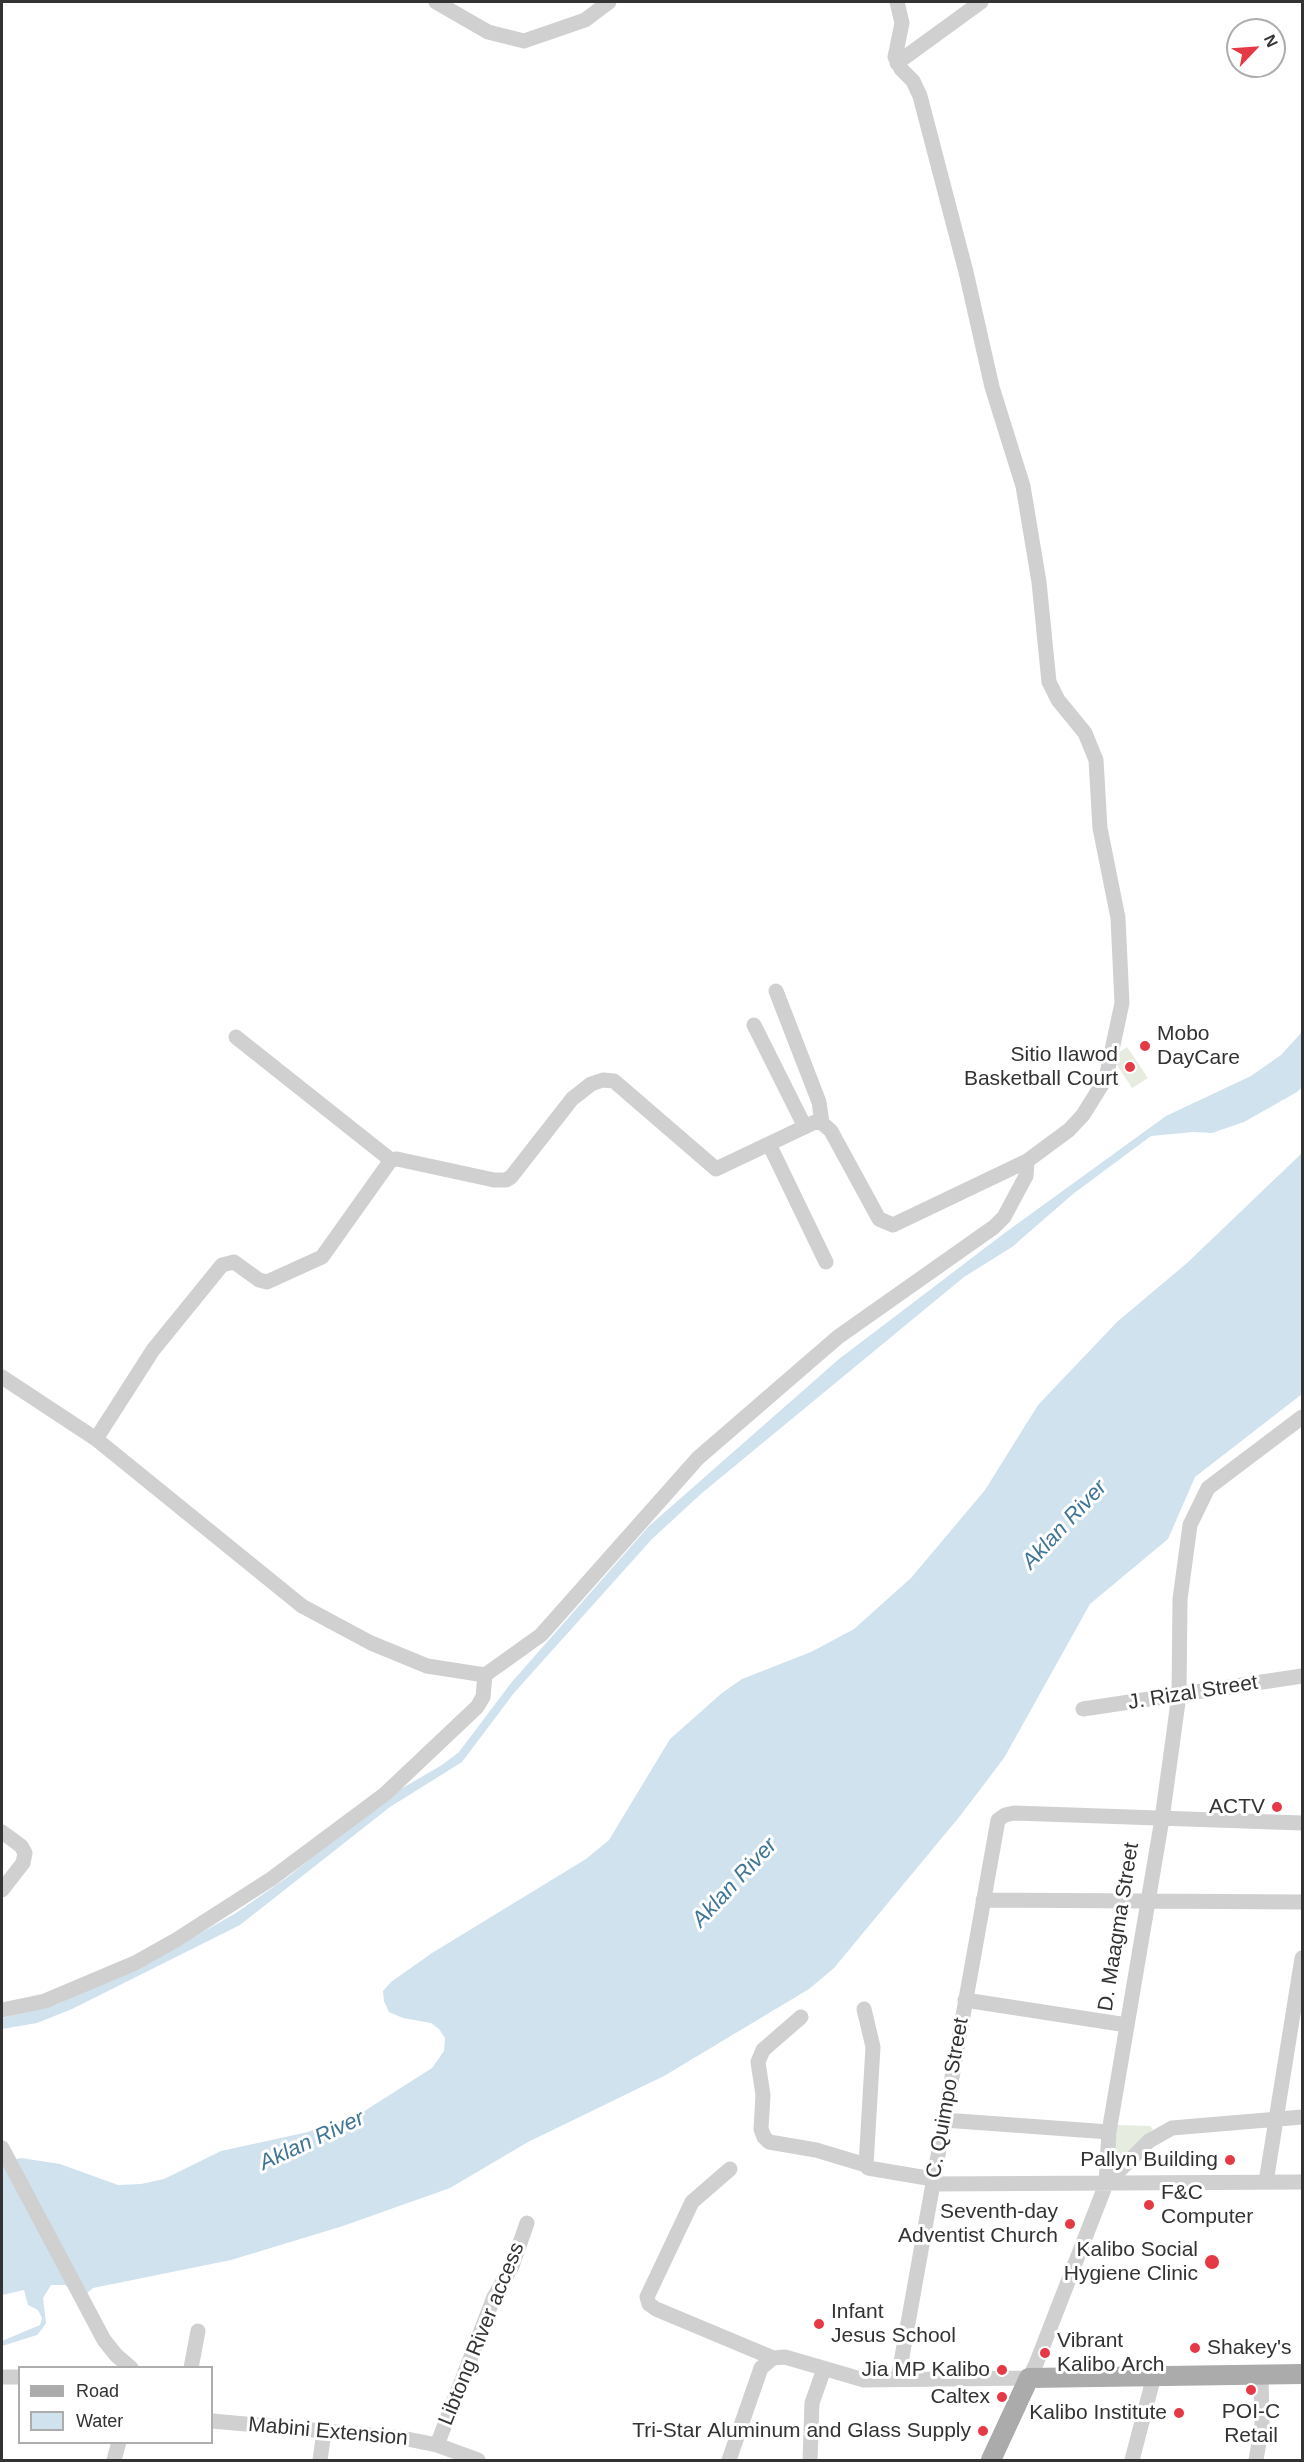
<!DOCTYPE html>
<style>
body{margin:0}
#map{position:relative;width:1304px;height:2462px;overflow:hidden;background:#fff;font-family:Arial,sans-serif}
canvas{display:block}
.frame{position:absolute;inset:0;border:3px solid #333;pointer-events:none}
.legend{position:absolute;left:18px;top:2366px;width:195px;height:78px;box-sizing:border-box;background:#fff;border:2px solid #adadad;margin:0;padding:8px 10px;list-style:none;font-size:18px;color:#333}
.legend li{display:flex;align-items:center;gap:12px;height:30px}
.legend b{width:30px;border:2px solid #adadad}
.north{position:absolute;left:1226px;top:18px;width:60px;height:60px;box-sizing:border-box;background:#fff;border:2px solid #adadad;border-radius:50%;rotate:65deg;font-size:16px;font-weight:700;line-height:24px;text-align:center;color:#333}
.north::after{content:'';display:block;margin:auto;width:21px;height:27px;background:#e63946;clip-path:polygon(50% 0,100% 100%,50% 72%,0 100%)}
</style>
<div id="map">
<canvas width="1304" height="2462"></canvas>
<div class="frame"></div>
<ul class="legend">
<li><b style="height:8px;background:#ababab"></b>Road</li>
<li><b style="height:16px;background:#cfe2ee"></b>Water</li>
</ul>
<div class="north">N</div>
</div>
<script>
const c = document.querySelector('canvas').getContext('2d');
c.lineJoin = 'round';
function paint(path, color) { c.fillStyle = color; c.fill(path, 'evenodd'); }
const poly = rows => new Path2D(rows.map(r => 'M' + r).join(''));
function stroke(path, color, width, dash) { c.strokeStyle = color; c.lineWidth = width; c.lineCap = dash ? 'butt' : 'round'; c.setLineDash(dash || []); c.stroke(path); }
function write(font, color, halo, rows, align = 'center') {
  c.font = font + ' Arial,sans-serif'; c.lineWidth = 6; c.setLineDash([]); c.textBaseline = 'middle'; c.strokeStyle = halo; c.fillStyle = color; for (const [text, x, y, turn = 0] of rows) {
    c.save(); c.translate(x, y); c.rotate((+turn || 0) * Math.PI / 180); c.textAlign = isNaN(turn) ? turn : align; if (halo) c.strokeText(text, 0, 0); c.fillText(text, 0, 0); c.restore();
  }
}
paint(poly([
 [1127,1047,1148,1078,1132,1088,1112,1057],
 [1117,2125,1150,2126,1153,2129,1118,2165,1114,2159]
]), '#e6ecdf');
paint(poly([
 [1302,1032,1302,1087,1297,1092,1244,1122,1212,1133,1194,1132,1151,1136,1073,1194,1012,1247,964,1277,702,1493,652,1539,514,1693,462,1762,390,1807,240,1925,72,2009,37,2023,2,2029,2,2018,58,2004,183,1943,236,1913,289,1876,387,1797,442,1765,459,1752,511,1683,649,1526,839,1359,1006,1232,1166,1116,1251,1076,1281,1055],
 [1302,1153,1302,1394,1195,1477,1168,1539,1090,1604,1004,1758,960,1816,834,1968,809,1989,664,2076,528,2142,450,2188,343,2226,231,2260,93,2288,87,2293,76,2293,65,2285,51,2285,43,2298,46,2323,42,2329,37,2335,2,2346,2,2341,40,2325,42,2318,38,2310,28,2305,24,2290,2,2295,2,2162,21,2158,60,2164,118,2185,141,2184,164,2179,221,2151,308,2132,363,2112,432,2068,444,2051,445,2038,439,2029,431,2023,403,2018,389,2012,384,2001,383,1991,391,1982,432,1953,586,1859,609,1840,670,1739,722,1693,742,1679,811,1652,854,1629,911,1578,985,1490,1038,1405,1117,1322,1187,1263]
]), '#cfe2ee');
stroke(poly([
 [436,2,488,32,524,41,585,20,609,2],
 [897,63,981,2],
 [776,991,819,1102,822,1123],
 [754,1025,805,1127],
 [236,1037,391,1160],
 [769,1144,826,1262],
 [2,1377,96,1439,302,1606,371,1643,427,1666,485,1675,541,1635,698,1458,838,1337,994,1227,1004,1217,1026,1176,1027,1161],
 [96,1439,153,1350,222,1265,234,1262,259,1280,267,1282,322,1257,391,1160,397,1159,494,1180,506,1180,511,1177,572,1099,591,1084,603,1080,614,1081,716,1169,815,1122,822,1123,831,1131,879,1219,893,1225,1027,1161,1069,1130,1083,1115,1106,1078,1122,1003,1118,918,1100,828,1096,760,1085,733,1058,700,1049,682,1039,582,1023,486,992,387,966,272,920,96,913,81,901,69,895,57,902,23,897,2],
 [1083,1709,1302,1676],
 [2,1832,21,1846,25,1853,23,1863,2,1890],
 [983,1900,1302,1902],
 [965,2000,1127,2025],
 [864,2009,873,2047,866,2165,868,2168,933,2179],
 [2,2010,45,2001,135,1963,176,1940,271,1879,385,1794,477,1707,483,1697,485,1675],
 [801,2017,763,2050,758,2062,763,2095,761,2129,764,2137,769,2142,816,2150,866,2165],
 [944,2120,1109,2132],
 [2,2148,104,2340,116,2355,131,2368],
 [730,2169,692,2202,647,2297,649,2304,656,2309,773,2358],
 [1266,2182,1302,1958],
 [932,2184,1302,2182],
 [1106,2184,1149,2141,1172,2128,1302,2117],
 [191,2368,198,2331],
 [2,2377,20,2377],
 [898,2379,998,1820,1005,1815,1014,1813,1302,1823],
 [212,2421,402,2438,437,2445,478,2460],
 [437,2445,494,2297,512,2266,527,2223],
 [114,2460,119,2442],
 [320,2460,324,2432],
 [729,2460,761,2368,773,2358,785,2357,864,2380,1029,2378,1036,2364,1106,2184,1109,2132,1162,1819,1179,1695,1180,1599,1190,1525,1208,1488,1302,1417],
 [810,2460,812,2403,824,2369],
 [1132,2460,1154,2376],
 [1256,2460,1262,2425,1261,2374]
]), '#d0d0d0', 15);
stroke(poly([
 [991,2460,1029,2378,1302,2374]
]), '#ababab', 20);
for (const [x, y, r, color] of [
 [1145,1046,6,"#e63946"],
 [1130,1067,6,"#e63946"],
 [1277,1807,6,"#e63946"],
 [1230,2160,6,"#e63946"],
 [1149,2205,6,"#e63946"],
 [1070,2224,6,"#e63946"],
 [1212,2262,8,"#e63946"],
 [819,2324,6,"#e63946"],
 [1195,2348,6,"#e63946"],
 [1045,2353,6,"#e63946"],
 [1002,2370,6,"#e63946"],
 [1251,2390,6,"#e63946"],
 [1002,2397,6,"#e63946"],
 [1179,2413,6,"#e63946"],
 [983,2431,6,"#e63946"]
]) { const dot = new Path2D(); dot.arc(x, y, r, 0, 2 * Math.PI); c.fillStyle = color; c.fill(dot); stroke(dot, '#fff', 2); }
write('21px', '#333', '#fff', [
 ["Mobo",1157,1034,"left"],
 ["DayCare",1157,1058,"left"],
 ["Sitio Ilawod",1118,1055],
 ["Basketball Court",1118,1079],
 ["ACTV",1265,1807],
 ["Pallyn Building",1218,2160],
 ["F&C",1161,2193,"left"],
 ["Computer",1161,2217,"left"],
 ["Seventh-day",1058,2212],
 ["Adventist Church",1058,2236],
 ["Kalibo Social",1198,2250],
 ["Hygiene Clinic",1198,2274],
 ["Infant",831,2312,"left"],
 ["Jesus School",831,2336,"left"],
 ["Vibrant",1057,2341,"left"],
 ["Kalibo Arch",1057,2365,"left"],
 ["Shakey's",1207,2348,"left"],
 ["Jia MP Kalibo",990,2370],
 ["Caltex",990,2397],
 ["POI-C",1251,2412,"center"],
 ["Retail",1251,2436,"center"],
 ["Kalibo Institute",1167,2413],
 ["Tri-Star Aluminum and Glass Supply",971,2431]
], 'right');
write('21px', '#333', '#fff', [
 ["J. Rizal Street",1193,1693,-9],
 ["D. Maagma Street",1119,1927,-81],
 ["C. Quimpo Street",948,2098,-80],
 ["Libtong River access",482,2334,-68],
 ["Mabini Extension",328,2432,5]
]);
write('italic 22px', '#3f7597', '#fff', [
 ["Aklan River",1065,1525,-47],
 ["Aklan River",735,1883,-47],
 ["Aklan River",312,2141,-25]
]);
</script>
